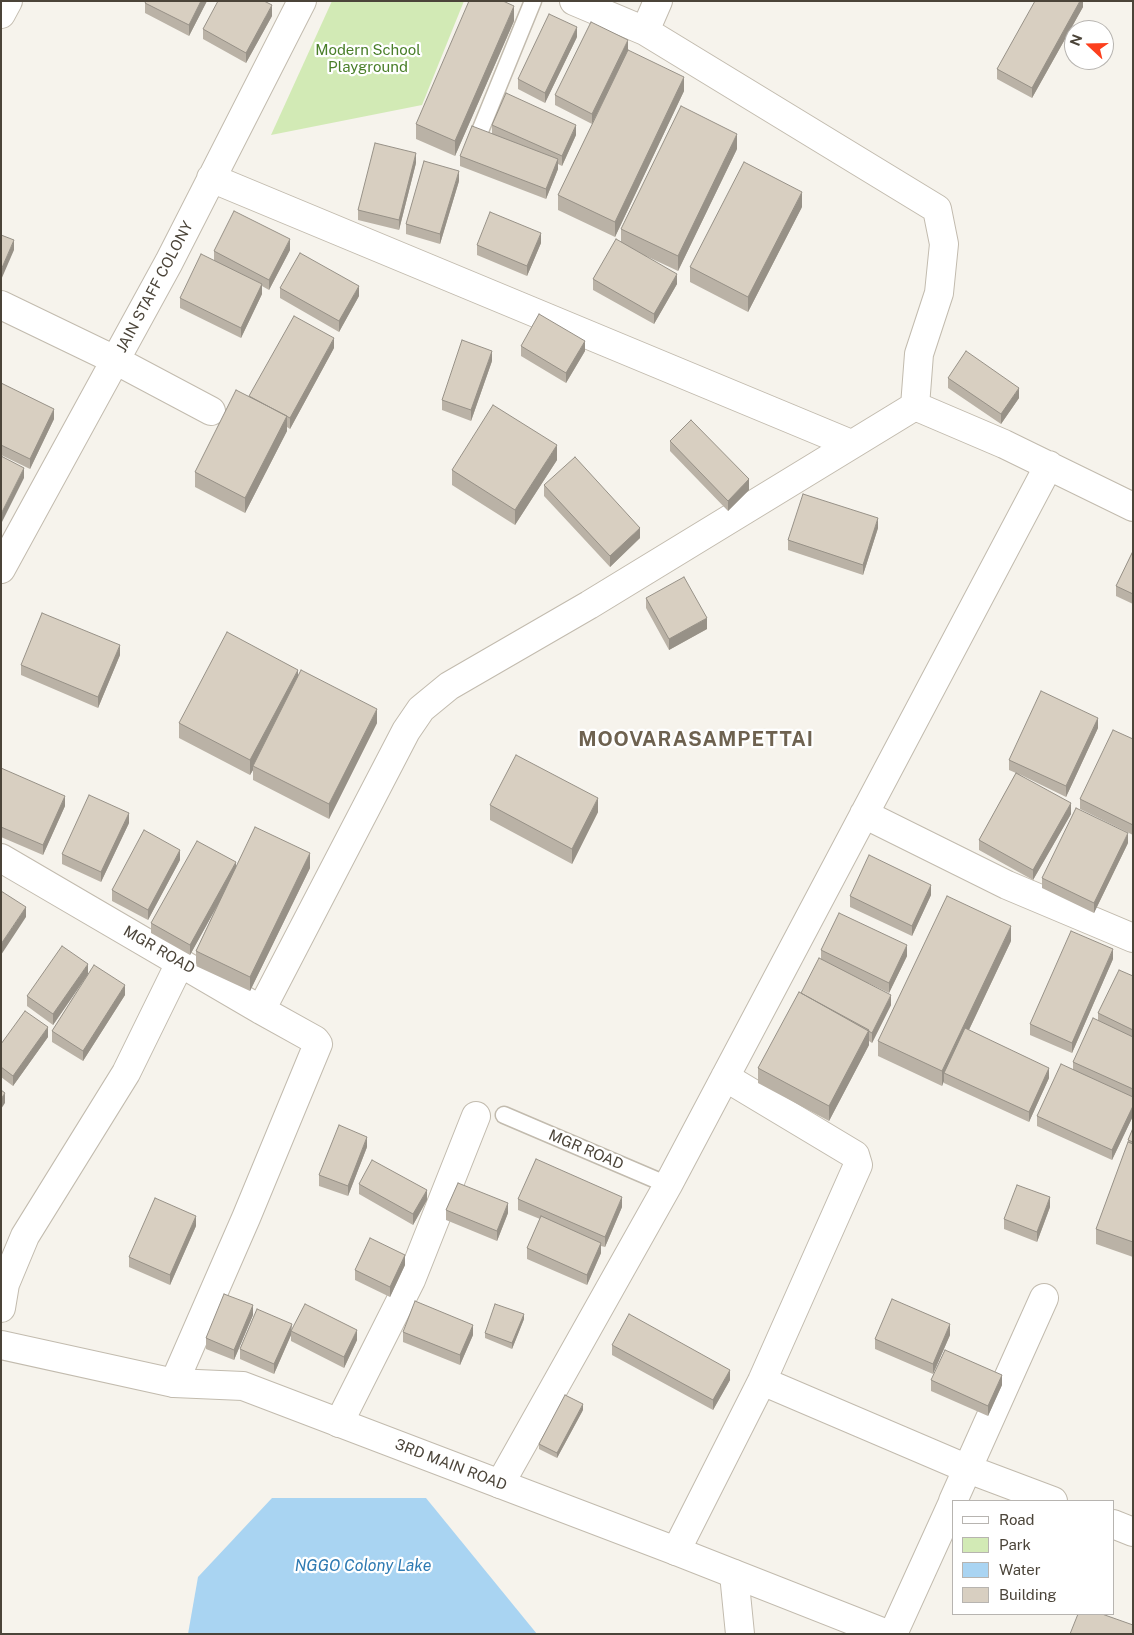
<!DOCTYPE html>
<style>
body{margin:0}
#map{position:relative;width:1134px;height:1635px;overflow:hidden;background:#f6f3ec;font-family:"Public Sans",sans-serif}
canvas{display:block}
.frame{position:absolute;inset:0;border:2px solid #4b4439;pointer-events:none}
.legend{position:absolute;left:952px;top:1500px;width:162px;height:115px;box-sizing:border-box;background:#fff;border:1px solid #b7b4b0;margin:0;padding:6px 9px;list-style:none;font-size:15px;color:#4b4439}
.legend li{display:flex;align-items:center;gap:10px;height:25px}
.legend b{width:25px;border:1px solid #b7b4b0}
.north{position:absolute;left:1064px;top:20px;width:50px;height:50px;box-sizing:border-box;background:#fff;border:1px solid #b7b4b0;border-radius:50%;rotate:291deg;font-size:14px;font-weight:700;line-height:20px;text-align:center;color:#4b4439}
.north::after{content:'';display:block;margin:auto;width:18px;height:22px;background:#fc3f1d;clip-path:polygon(50% 0,100% 100%,50% 72%,0 100%)}
</style>
<div id="map">
<canvas width="1134" height="1635"></canvas>
<div class="frame"></div>
<ul class="legend">
<li><b style="height:6px;background:#fff"></b>Road</li>
<li><b style="height:14px;background:#d2eab5"></b>Park</li>
<li><b style="height:14px;background:#a9d4f2"></b>Water</li>
<li><b style="height:14px;background:#d8cfc1"></b>Building</li>
</ul>
<div class="north">N</div>
</div>
<script>
const c = document.querySelector('canvas').getContext('2d');
c.lineJoin = 'round';
function paint(path, color) { c.fillStyle = color; c.fill(path, 'evenodd'); }
const poly = rows => new Path2D(rows.map(r => 'M' + r).join(''));
function stroke(path, color, width, dash) { c.strokeStyle = color; c.lineWidth = width; c.lineCap = dash ? 'butt' : 'round'; c.setLineDash(dash || []); c.stroke(path); }
function write(font, color, halo, rows, align = 'center') {
  c.font = font + ' "Public Sans",sans-serif'; c.lineWidth = 4.5; c.setLineDash([]); c.textBaseline = 'middle'; c.strokeStyle = halo; c.fillStyle = color; for (const [text, x, y, turn = 0] of rows) {
    c.save(); c.translate(x, y); c.rotate((+turn || 0) * Math.PI / 180); c.textAlign = isNaN(turn) ? turn : align; if (halo) c.strokeText(text, 0, 0); c.fillText(text, 0, 0); c.restore();
  }
}
paint(poly([
 [332,1,464,1,422,105,271,135]
]), '#d2eab5');
paint(poly([
 [272,1498,426,1498,537,1634,188,1634,198,1577]
]), '#a9d4f2');
const service = poly([
 [480,131,533,1],
 [504,1115,668,1185]
]);
const minor = poly([
 [574,1,645,31,937,209,944,244,939,293,919,354,915,406,1004,444,1133,507],
 [645,31,658,1],
 [211,178,851,444],
 [1,305,115,360,211,411],
 [1,569,169,262,302,1],
 [864,814,1007,885,1133,938],
 [1,858,261,1010,315,1040,318,1044,246,1218,174,1383],
 [261,1010,406,731,421,709,449,686,589,605,915,406],
 [1,1308,5,1284,25,1236,126,1073,180,963],
 [762,1381,968,1469,1053,1501],
 [339,1423,411,1280,476,1116],
 [500,1484,668,1185,1049,465],
 [953,1501,1044,1298],
 [1113,1524,1133,1532],
 [676,1551,762,1381,858,1165,855,1155,725,1077],
 [734,1574,740,1634],
 [893,1634,953,1502]
]);
const tertiary = poly([
 [1,14,8,1],
 [1,1345,174,1383,243,1386,676,1551,887,1634]
]);
stroke(service, '#c2bbae', 19);
stroke(minor, '#c2bbae', 30);
stroke(tertiary, '#c2bbae', 30);
stroke(service, '#fff', 16);
stroke(minor, '#fff', 28);
stroke(tertiary, '#fff', 28);
paint(poly([
 [146,1,207,1,189,36,145,13,145,3],
 [1083,1,1083,7,1032,98,997,79,997,69],
 [272,16,246,63,203,39,203,29],
 [514,21,455,156,416,139,416,124],
 [577,37,545,103,518,89,518,79],
 [628,50,684,91,615,237,558,210,558,195,616,75,592,124,555,105,555,95],
 [492,125,576,135,562,166,558,164,558,169,546,199,460,166,460,156,492,133],
 [737,149,678,271,646,256,677,284,654,324,593,290,593,279,621,241,621,229],
 [416,163,399,230,358,220,358,210],
 [459,181,440,244,406,234,406,224],
 [802,207,748,312,690,282,690,267],
 [541,243,527,276,477,255,477,245],
 [290,250,269,290,262,286,262,294,241,338,180,308,180,298,214,260,214,251],
 [280,288,359,296,339,332,280,298],
 [521,346,585,351,566,383,521,356],
 [334,348,290,429,287,427,287,431,245,513,195,487,195,472,249,397],
 [492,361,471,421,442,410,442,400],
 [948,378,1019,398,1001,424,948,388],
 [1,383,54,419,30,469,1,455],
 [670,441,749,490,728,511,670,451],
 [557,460,515,525,452,485,452,470],
 [544,485,640,538,610,567,544,496],
 [878,528,863,575,788,550,788,540],
 [1133,551,1133,604,1116,596,1116,586],
 [646,598,707,629,669,650,646,608],
 [120,655,98,708,21,675,21,665],
 [298,677,377,723,329,819,253,780,253,770,250,775,179,738,179,723],
 [1098,728,1066,797,1019,774,1071,814,1033,880,979,850,979,840,1016,773,1009,770,1009,760],
 [1133,739,1133,835,1080,809,1080,799],
 [1,768,65,806,43,855,1,837],
 [490,805,598,812,572,864,490,820],
 [129,823,101,882,62,864,62,854],
 [1128,843,1094,913,1042,888,1042,878],
 [180,860,148,920,112,901,112,890],
 [236,867,310,868,250,991,196,966,196,951,218,904,190,955,151,933,151,923],
 [931,895,912,936,850,907,850,896],
 [1011,941,969,1030,1049,1078,1029,1122,944,1083,944,1081,942,1086,878,1056,878,1041],
 [821,950,907,956,889,993,868,983,891,1005,872,1043,869,1041,869,1045,829,1121,758,1083,758,1068,821,959],
 [1113,959,1072,1053,1030,1035,1030,1024],
 [88,974,125,995,83,1061,52,1042,52,1031,85,979,53,1025,27,1006,27,996],
 [1133,976,1133,1116,1112,1160,1037,1126,1037,1116,1073,1069,1073,1062,1098,1020,1098,1013],
 [48,1037,13,1086,1,1077,1,1044],
 [1133,1128,1133,1257,1096,1244,1096,1229,1128,1144,1128,1140],
 [367,1147,348,1196,319,1186,319,1175],
 [359,1184,427,1200,413,1225,359,1194],
 [518,1199,622,1207,605,1247,601,1246,601,1253,587,1285,527,1259,527,1248,540,1219,518,1210],
 [1050,1207,1037,1242,1004,1229,1004,1219],
 [446,1210,508,1213,497,1241,446,1220],
 [196,1226,170,1285,129,1267,129,1257],
 [405,1265,390,1297,355,1280,355,1270],
 [253,1315,234,1360,206,1349,206,1338],
 [524,1319,512,1349,485,1338,485,1333],
 [292,1330,357,1340,344,1368,291,1341,291,1335,274,1374,240,1359,240,1349],
 [403,1332,473,1335,460,1365,403,1342],
 [950,1335,933,1374,875,1349,875,1339],
 [612,1345,730,1380,713,1410,612,1355],
 [931,1380,1002,1385,988,1416,931,1391],
 [583,1410,557,1458,539,1449,539,1444]
]), '#bab2a6');
paint(poly([
 [201,1,207,1,189,36,189,25],
 [1080,1,1083,1,1083,7,1032,98,1032,88],
 [272,5,272,16,246,63,246,53],
 [514,6,514,21,455,156,455,141],
 [577,27,577,37,545,103,545,93],
 [628,40,628,51,592,124,592,114],
 [684,77,684,91,615,237,615,222],
 [576,125,576,135,562,166,562,156],
 [737,134,737,149,678,271,678,256],
 [416,153,416,163,399,230,399,220],
 [558,159,558,169,546,199,546,189],
 [459,171,459,181,440,244,440,234],
 [802,192,802,207,748,312,748,297],
 [541,233,541,243,527,276,527,266],
 [290,239,290,250,269,290,269,280],
 [14,240,14,250,1,280,1,270],
 [677,274,677,284,654,324,654,314],
 [262,284,262,294,241,338,241,328],
 [359,286,359,296,339,332,339,321],
 [334,338,334,348,290,429,290,418],
 [585,341,585,351,566,383,566,373],
 [492,351,492,361,471,421,471,410],
 [1019,388,1019,398,1001,424,1001,414],
 [54,409,54,419,30,469,30,459],
 [287,416,287,431,245,513,245,498],
 [557,445,557,460,515,525,515,510],
 [24,468,24,478,1,524,1,514],
 [749,479,749,490,728,511,728,501],
 [878,518,878,528,863,575,863,565],
 [640,528,640,538,610,567,610,556],
 [707,618,707,629,669,650,669,639],
 [120,645,120,655,98,708,98,697],
 [298,670,298,685,253,766,253,770,250,775,250,760],
 [377,709,377,723,329,819,329,804],
 [1098,718,1098,728,1066,797,1066,786],
 [65,796,65,806,43,855,43,845],
 [598,798,598,812,572,864,572,849],
 [1071,803,1071,814,1033,880,1033,870],
 [129,813,129,823,101,882,101,872],
 [1128,833,1128,843,1094,913,1094,903],
 [180,850,180,860,148,920,148,910],
 [310,853,310,868,250,991,250,977],
 [236,862,236,872,190,955,190,945],
 [931,885,931,895,912,936,912,926],
 [26,907,26,917,1,955,1,944],
 [1011,926,1011,941,948,1074,944,1073,944,1081,942,1086,942,1071],
 [907,945,907,956,889,993,889,983],
 [1113,949,1113,959,1072,1053,1072,1043],
 [88,964,88,974,53,1025,53,1014],
 [125,985,125,995,83,1061,83,1051],
 [891,995,891,1005,872,1043,872,1033],
 [48,1027,48,1037,13,1086,13,1076],
 [869,1030,869,1045,829,1121,829,1106],
 [1049,1068,1049,1078,1029,1122,1029,1112],
 [5,1093,5,1103,1,1109,1,1099],
 [1133,1106,1133,1116,1112,1160,1112,1150],
 [367,1137,367,1147,348,1196,348,1186],
 [427,1190,427,1200,413,1225,413,1214],
 [622,1197,622,1207,605,1247,605,1237],
 [1050,1197,1050,1207,1037,1242,1037,1232],
 [508,1203,508,1213,497,1241,497,1231],
 [196,1216,196,1226,170,1285,170,1275],
 [601,1243,601,1253,587,1285,587,1275],
 [405,1255,405,1265,390,1297,390,1287],
 [253,1305,253,1315,234,1360,234,1350],
 [524,1314,524,1319,512,1349,512,1343],
 [292,1324,291,1335,274,1374,274,1364],
 [950,1324,950,1335,933,1374,933,1364],
 [473,1325,473,1335,460,1365,460,1355],
 [357,1330,357,1340,344,1368,344,1357],
 [730,1370,730,1380,713,1410,713,1400],
 [1002,1375,1002,1385,988,1416,988,1406],
 [583,1404,583,1410,557,1458,557,1453]
]), '#979187');
const building = poly([
 [146,1,201,1,189,25,145,3,146,1],
 [218,1,264,1,272,5,246,53,203,29,218,1],
 [469,1,503,1,514,6,455,141,416,124,469,1],
 [1035,1,1080,1,1032,88,997,69,1035,1],
 [549,14,577,27,545,93,518,79,549,14],
 [591,22,628,40,592,114,555,95,591,22],
 [628,50,684,77,615,222,558,195,628,50],
 [506,93,576,125,562,156,492,125,506,93],
 [681,106,737,134,678,256,621,229,681,106],
 [472,126,558,159,546,189,460,156,472,126],
 [375,143,416,153,399,220,358,210,375,143],
 [424,161,459,171,440,234,406,224,424,161],
 [744,162,802,192,748,297,690,267,744,162],
 [234,211,290,239,269,280,214,251,234,211],
 [490,212,541,233,527,266,477,245,490,212],
 [1,235,14,240,1,270,1,235],
 [616,239,677,274,654,314,593,279,616,239],
 [300,253,359,286,339,321,280,288,300,253],
 [201,254,262,284,241,328,180,298,201,254],
 [539,314,585,341,566,373,521,346,539,314],
 [294,316,334,338,290,418,249,396,294,316],
 [462,340,492,351,471,410,442,400,462,340],
 [966,351,1019,388,1001,414,948,378,966,351],
 [1,383,54,409,30,459,1,445,1,383],
 [236,390,287,416,245,498,195,472,236,390],
 [493,405,557,445,515,510,452,470,493,405],
 [691,420,749,479,728,501,670,441,691,420],
 [1,456,24,468,1,514,1,456],
 [575,457,640,528,610,556,544,485,575,457],
 [803,494,878,518,863,565,788,540,803,494],
 [1133,551,1133,594,1116,586,1133,551],
 [684,577,707,618,669,639,646,598,684,577],
 [42,613,120,645,98,697,21,665,42,613],
 [227,632,298,670,250,760,179,723,227,632],
 [301,670,377,709,329,804,253,766,301,670],
 [1041,691,1098,718,1066,786,1009,760,1041,691],
 [1113,730,1133,739,1133,825,1080,799,1113,730],
 [516,755,598,798,572,849,490,805,516,755],
 [1,768,65,796,43,845,1,827,1,768],
 [1016,773,1071,803,1033,870,979,840,1016,773],
 [89,795,129,813,101,872,62,854,89,795],
 [1076,808,1128,833,1094,903,1042,878,1076,808],
 [255,827,310,853,250,977,196,951,255,827],
 [144,830,180,850,148,910,112,890,144,830],
 [197,841,236,862,190,945,151,923,197,841],
 [869,855,931,885,912,926,850,896,869,855],
 [1,891,26,907,1,944,1,891],
 [947,896,1011,926,942,1071,878,1041,947,896],
 [839,913,907,945,889,983,821,950,839,913],
 [1071,931,1113,949,1072,1043,1030,1024,1071,931],
 [62,946,88,964,53,1014,27,996,62,946],
 [819,958,891,995,872,1033,801,993,819,958],
 [94,965,125,985,83,1051,52,1031,94,965],
 [1119,970,1133,976,1133,1030,1098,1013,1119,970],
 [799,992,869,1030,829,1106,758,1068,799,992],
 [25,1011,48,1027,13,1076,1,1067,1,1044,25,1011],
 [1093,1018,1133,1037,1133,1089,1073,1062,1093,1018],
 [965,1028,1049,1068,1029,1112,944,1073,965,1028],
 [1061,1064,1133,1097,1133,1106,1112,1150,1037,1116,1061,1064],
 [1,1090,5,1093,1,1099,1,1090],
 [339,1125,367,1137,348,1186,319,1175,339,1125],
 [1133,1128,1133,1142,1128,1140,1133,1128],
 [1128,1142,1133,1144,1133,1242,1096,1229,1128,1142],
 [536,1159,622,1197,605,1237,518,1199,536,1159],
 [372,1160,427,1190,413,1214,359,1184,372,1160],
 [458,1183,508,1203,497,1231,446,1210,458,1183],
 [1017,1185,1050,1197,1037,1232,1004,1219,1017,1185],
 [155,1198,196,1216,170,1275,129,1257,155,1198],
 [541,1216,601,1243,587,1275,527,1248,541,1216],
 [370,1238,405,1255,390,1287,355,1270,370,1238],
 [224,1294,253,1305,234,1350,206,1338,224,1294],
 [892,1299,950,1324,933,1364,875,1339,892,1299],
 [415,1301,473,1325,460,1355,403,1332,415,1301],
 [305,1304,357,1330,344,1357,291,1331,305,1304],
 [495,1304,524,1314,512,1343,485,1333,495,1304],
 [257,1309,292,1324,274,1364,240,1349,257,1309],
 [629,1314,730,1370,713,1400,612,1345,629,1314],
 [945,1350,1002,1375,988,1406,931,1380,945,1350],
 [565,1395,583,1404,557,1453,539,1444,565,1395],
 [1078,1614,1102,1614,1133,1625,1133,1634,1070,1634,1078,1614]
]);
paint(building, '#d8cfc1');
stroke(building, '#979187', 1);
write('15px', '#4a7f2a', '#fff', [
 ["Modern School",368,50],
 ["Playground",368,67]
]);
write('15px', '#4b4439', '#fff', [
 ["JAIN STAFF COLONY",155,287,-62],
 ["MGR ROAD",159,950,30],
 ["MGR ROAD",586,1150,23],
 ["3RD MAIN ROAD",451,1465,21]
]);
write('italic 16px', '#2e7ab2', '#fff', [
 ["NGGO Colony Lake",363,1566]
]);
c.letterSpacing = '1px';
write('bold 20px', '#6e6250', '#fff', [
 ["MOOVARASAMPETTAI",696,740]
]);
c.letterSpacing = '0px';
</script>
